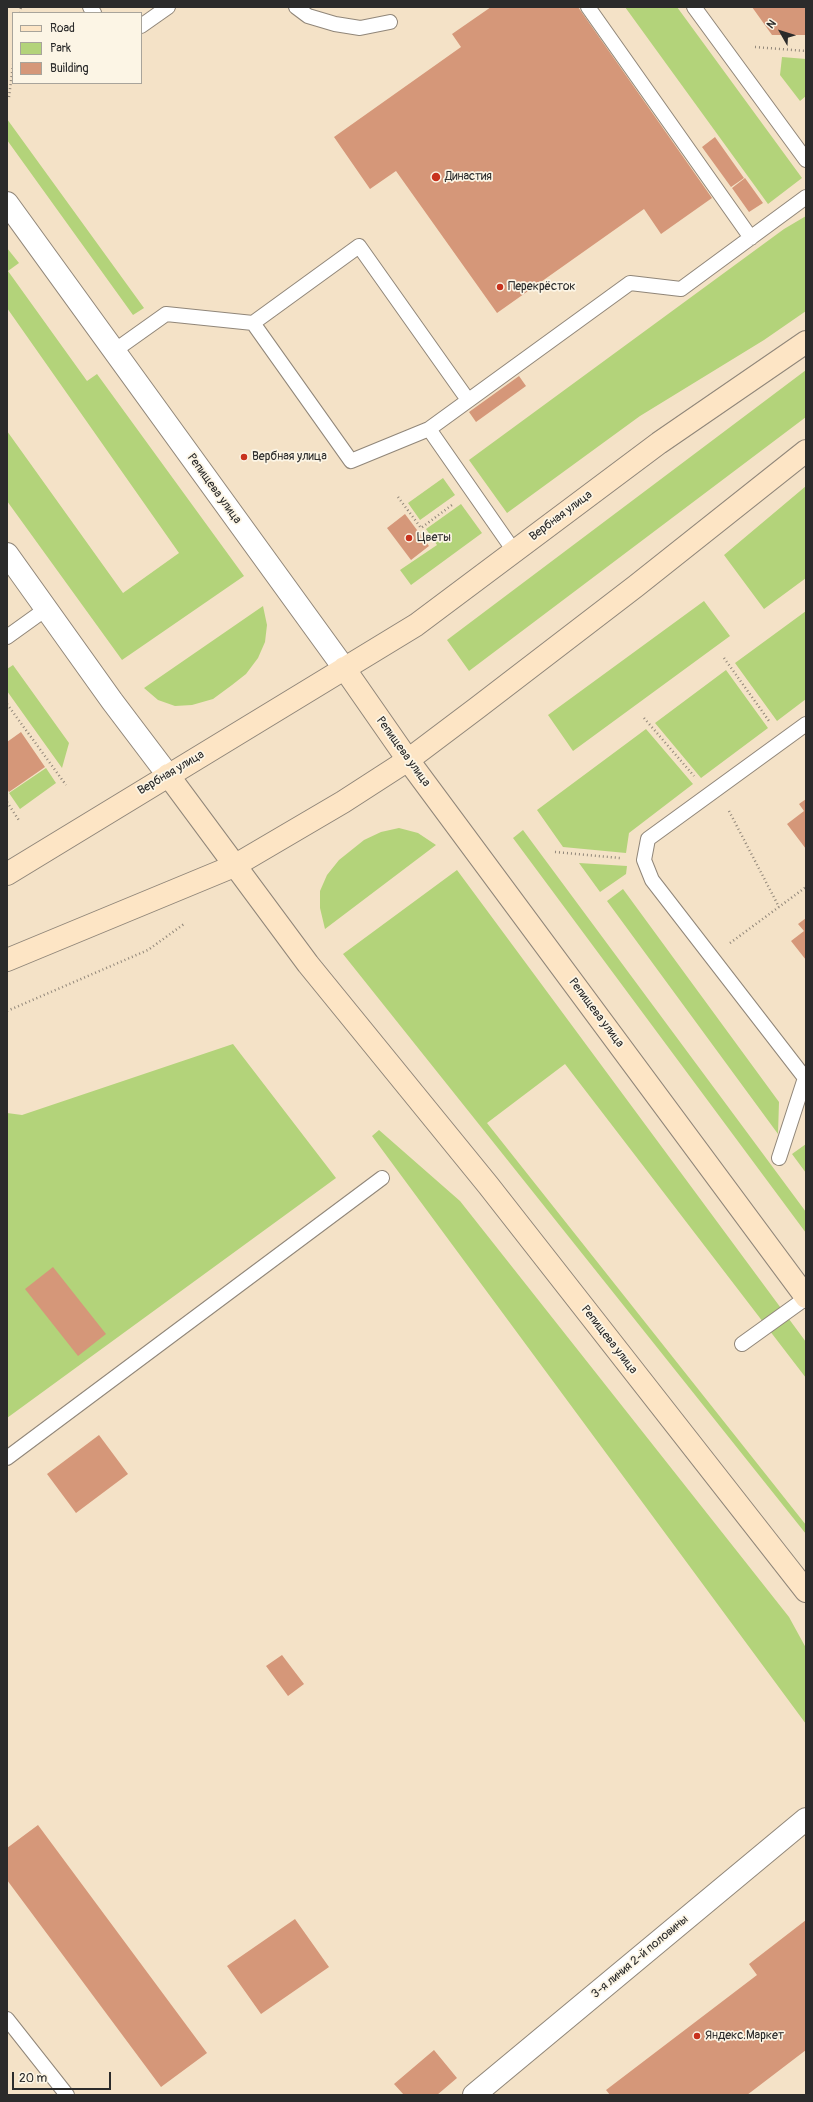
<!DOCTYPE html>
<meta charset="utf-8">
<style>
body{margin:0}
#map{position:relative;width:813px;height:2102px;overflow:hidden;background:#f4e2c7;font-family:Pangolin,sans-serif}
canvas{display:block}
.frame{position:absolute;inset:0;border:8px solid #2b2b2b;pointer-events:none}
.legend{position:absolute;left:12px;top:12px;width:130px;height:72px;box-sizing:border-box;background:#fcf5e5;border:1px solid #a8a49b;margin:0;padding:5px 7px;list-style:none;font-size:12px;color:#2b2b2b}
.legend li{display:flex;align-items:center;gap:8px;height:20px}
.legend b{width:20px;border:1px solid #a8a49b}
.north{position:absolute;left:761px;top:12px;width:40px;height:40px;-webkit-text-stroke:3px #fcf5e5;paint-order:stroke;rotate:309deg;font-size:11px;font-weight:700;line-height:16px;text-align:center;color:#2b2b2b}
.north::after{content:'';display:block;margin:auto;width:14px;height:18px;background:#2b2b2b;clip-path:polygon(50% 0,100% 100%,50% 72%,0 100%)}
.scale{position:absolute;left:12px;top:2072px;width:99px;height:18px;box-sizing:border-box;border:2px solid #2b2b2b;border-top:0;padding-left:5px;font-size:12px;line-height:14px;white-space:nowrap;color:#2b2b2b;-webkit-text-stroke:3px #fcf5e5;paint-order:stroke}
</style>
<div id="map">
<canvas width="813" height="2102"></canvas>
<div class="frame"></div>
<ul class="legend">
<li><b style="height:5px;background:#fde5c5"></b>Road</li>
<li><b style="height:11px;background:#b3d37a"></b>Park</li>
<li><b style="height:11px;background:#d59779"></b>Building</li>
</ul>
<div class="north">N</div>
<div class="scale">20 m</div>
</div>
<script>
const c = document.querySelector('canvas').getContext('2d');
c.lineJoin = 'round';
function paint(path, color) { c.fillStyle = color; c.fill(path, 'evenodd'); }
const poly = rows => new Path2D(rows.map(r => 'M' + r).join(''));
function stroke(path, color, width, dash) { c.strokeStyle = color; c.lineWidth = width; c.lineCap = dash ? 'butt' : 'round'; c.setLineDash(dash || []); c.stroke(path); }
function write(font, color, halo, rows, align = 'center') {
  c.font = font + ' Pangolin,sans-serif'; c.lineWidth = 3.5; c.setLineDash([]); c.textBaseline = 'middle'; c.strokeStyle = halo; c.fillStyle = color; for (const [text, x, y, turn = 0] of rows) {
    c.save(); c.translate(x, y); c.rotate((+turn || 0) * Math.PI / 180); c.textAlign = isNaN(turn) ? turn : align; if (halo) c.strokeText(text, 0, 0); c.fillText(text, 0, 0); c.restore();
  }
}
paint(poly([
 [625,7,677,7,802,178,768,204],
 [782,57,806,59,806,96,800,101,780,75],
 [7,119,144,308,133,315,7,140],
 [806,216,806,311,764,340,640,416,507,513,469,460,784,229],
 [7,248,19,263,8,271,87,381,97,374,244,576,122,660,7,501,7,431,123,593,179,553,7,308],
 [806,370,806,417,469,671,447,640],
 [443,478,455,495,420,520,408,503],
 [806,486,806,578,764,609,724,555],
 [461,504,482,533,411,585,400,570,437,545,426,529],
 [704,601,730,636,573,751,548,715],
 [263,606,267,625,265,642,258,658,246,674,232,685,213,699,192,705,175,706,158,700,144,688],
 [806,611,806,699,777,721,735,663],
 [13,665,69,743,62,768,7,691,7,669],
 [726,670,768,728,701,778,655,723],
 [646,729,693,784,629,833,626,853,563,847,537,810],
 [46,768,56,783,20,809,9,793],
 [399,828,418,833,436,845,325,929,320,908,320,891,327,875,339,860,364,840,381,832],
 [523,830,806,1212,806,1233,513,838],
 [579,863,627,866,626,874,600,892],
 [457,870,806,1342,806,1378,565,1064,487,1123,806,1525,806,1534,343,954],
 [623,889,779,1102,778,1134,607,901],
 [233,1044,336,1178,7,1418,7,1113,22,1115],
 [379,1130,460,1201,789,1617,806,1648,806,1724,372,1136],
 [806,1144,806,1173,792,1154]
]), '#b3d37a');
paint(poly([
 [491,7,578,7,712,198,661,234,644,209,497,313,396,171,370,189,334,137,461,47,452,34],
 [752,7,806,7,806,35,772,35],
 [715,137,744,178,731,187,702,147],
 [745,178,763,203,749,212,732,188],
 [519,376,526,386,476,422,469,412],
 [405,514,429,546,411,560,387,528],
 [21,732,45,767,9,792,7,789,7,742],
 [806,799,806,849,787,824,804,811,799,804],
 [806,918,806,960,791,941,804,931,798,924],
 [53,1267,106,1334,78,1356,25,1289],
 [99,1435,128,1474,76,1513,47,1474],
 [282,1655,304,1684,288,1696,266,1666],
 [38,1825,207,2053,161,2087,7,1880,7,1848],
 [295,1919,329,1967,261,2014,227,1966],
 [806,1920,806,2050,747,2095,610,2095,606,2090,757,1975,749,1964],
 [434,2050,457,2078,437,2095,404,2095,394,2084]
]), '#d59779');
const service = poly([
 [90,7,94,13],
 [296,7,308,16,335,24,360,28,390,22],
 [588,7,751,238],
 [694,7,806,160],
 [141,26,168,7],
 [253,323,351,461,429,429],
 [114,351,166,314,253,323,359,246,468,400],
 [514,551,429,429,630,283,681,289,806,197],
 [7,637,46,609],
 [779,1158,805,1078,652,880,644,860,648,839,806,724],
 [742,1344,806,1298],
 [7,1458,382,1178],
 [7,2019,67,2095]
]);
const minor = poly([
 [474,2095,806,1819]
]);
const tertiary = poly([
 [7,203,344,668],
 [7,554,112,701,168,775]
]);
const secondary = poly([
 [344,668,408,760,806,1297],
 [168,775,308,964,488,1185,806,1591],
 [7,874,416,625,659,443,806,342],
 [7,960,234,866,343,802,408,760,477,708,636,586,806,451]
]);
stroke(service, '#908679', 16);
stroke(minor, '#908679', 24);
stroke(tertiary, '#908679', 24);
stroke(secondary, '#908679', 24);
stroke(poly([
 [20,13,21,7],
 [755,47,806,51],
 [9,97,13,65],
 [398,497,421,528,452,505],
 [724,658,769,721],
 [7,704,66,785],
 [644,718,694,776],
 [7,802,20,822],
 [729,811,779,907],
 [555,852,620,858],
 [730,943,806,887],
 [7,1011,148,950,184,924]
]), '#908679', 2.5, [1, 3]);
stroke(service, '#fff', 14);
stroke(minor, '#fff', 22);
stroke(tertiary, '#fff', 22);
stroke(secondary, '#fde5c5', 22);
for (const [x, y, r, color] of [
 [436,177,5,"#c8321e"],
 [500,287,4,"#c8321e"],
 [244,457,4,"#c8321e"],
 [409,538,4,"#c8321e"],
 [697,2036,4,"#c8321e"]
]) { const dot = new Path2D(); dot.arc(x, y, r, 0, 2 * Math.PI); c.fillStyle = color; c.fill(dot); stroke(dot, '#fcf5e5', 1.5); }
write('12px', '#2b2b2b', '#fcf5e5', [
 ["Династия",445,177],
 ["Перекрёсток",508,287],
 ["Вербная улица",252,457],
 ["Цветы",417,538],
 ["Яндекс.Маркет",705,2036]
], 'left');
write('12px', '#2b2b2b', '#fcf5e5', [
 ["Репищева улица",214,489,54],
 ["Вербная улица",561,516,-37],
 ["Репищева улица",403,752,54],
 ["Вербная улица",171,773,-31],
 ["Репищева улица",596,1013,53],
 ["Репищева улица",609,1340,52],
 ["3-я линия 2-й половины",640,1957,-40]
]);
</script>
